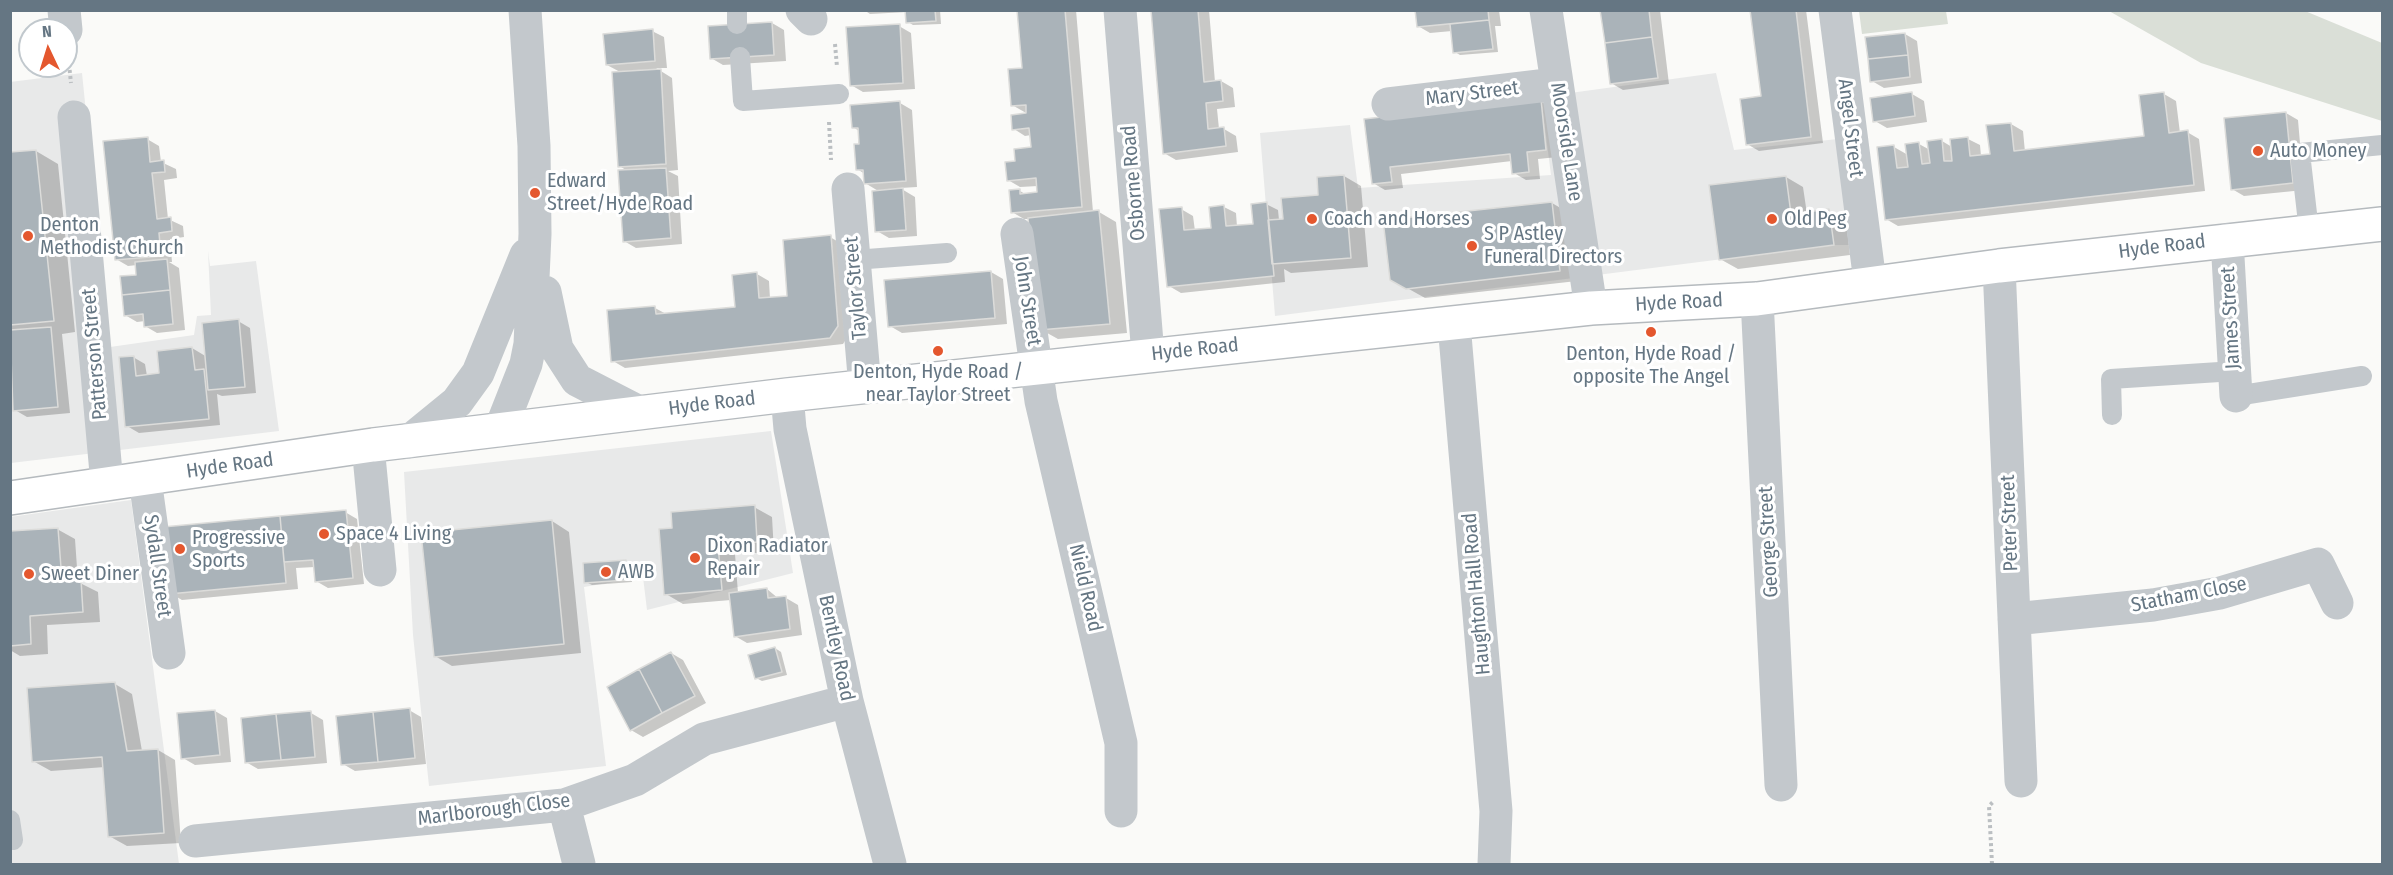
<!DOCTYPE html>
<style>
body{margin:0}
#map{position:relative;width:2393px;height:875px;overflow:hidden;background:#fafaf8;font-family:"Fira Sans Condensed",sans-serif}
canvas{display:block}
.frame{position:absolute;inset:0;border:12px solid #657683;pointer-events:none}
.north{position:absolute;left:18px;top:18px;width:60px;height:60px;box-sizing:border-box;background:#fff;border:2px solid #c1c8cd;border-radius:50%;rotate:356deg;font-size:16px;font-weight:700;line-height:24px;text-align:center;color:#657683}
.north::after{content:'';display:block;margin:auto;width:21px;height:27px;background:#e4572e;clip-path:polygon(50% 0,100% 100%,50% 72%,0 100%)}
</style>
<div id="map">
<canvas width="2393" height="875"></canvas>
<div class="frame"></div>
<div class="north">N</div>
</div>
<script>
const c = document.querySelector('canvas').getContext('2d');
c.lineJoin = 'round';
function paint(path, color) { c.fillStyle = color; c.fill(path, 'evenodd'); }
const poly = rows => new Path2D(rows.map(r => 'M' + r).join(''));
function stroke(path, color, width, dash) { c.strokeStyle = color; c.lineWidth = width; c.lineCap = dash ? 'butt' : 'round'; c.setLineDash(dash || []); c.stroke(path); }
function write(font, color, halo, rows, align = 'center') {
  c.font = font + ' "Fira Sans Condensed",sans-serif'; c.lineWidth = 6; c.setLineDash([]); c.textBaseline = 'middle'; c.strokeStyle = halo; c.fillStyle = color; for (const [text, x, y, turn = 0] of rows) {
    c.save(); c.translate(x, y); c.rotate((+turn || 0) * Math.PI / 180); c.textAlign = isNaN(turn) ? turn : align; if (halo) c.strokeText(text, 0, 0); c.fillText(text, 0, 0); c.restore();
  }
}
paint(poly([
 [82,73,110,347,194,335,197,316,211,315,208,251,210,266,256,261,279,431,11,463,10,82],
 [1716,73,1734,150,1838,139,1852,245,1833,245,1275,316,1260,133,1350,125,1358,188,1551,175,1541,97],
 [771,431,793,573,647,610,643,577,584,587,606,766,429,786,413,635,404,472],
 [131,500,179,864,11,864,10,517]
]), '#e8e9e9');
paint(poly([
 [1859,11,1946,11,1948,24,1862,34],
 [2109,11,2305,11,2382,43,2382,121,2201,63]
]), '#dadfd7');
paint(poly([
 [864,10,940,10,941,24,913,25,908,22,907,12,870,14],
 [1018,10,1076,10,1093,212,1099,212,1116,222,1127,333,1058,339,1040,329,1029,219,1024,219,1012,212,1020,191,1027,195,1039,193,1038,186,1020,187,1008,180,1017,162,1033,148,1031,135,1025,136,1014,129,1028,114,1012,105,1023,69],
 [1153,10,1209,10,1215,82,1221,81,1233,88,1235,107,1217,109,1219,129,1224,129,1236,136,1238,152,1176,160,1164,153],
 [1416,10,1499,10,1501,26,1495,26,1498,52,1460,55,1455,52,1452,31,1430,33,1418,26],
 [1602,10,1660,10,1669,84,1623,90,1611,83],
 [1752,10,1806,10,1823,143,1759,151,1747,144,1763,98],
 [772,23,784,30,786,61,723,65,711,58],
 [899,26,911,33,915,89,863,92,851,85],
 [652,31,664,37,667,68,656,68,672,78,678,170,668,171,678,176,682,244,636,248,624,241,628,171,619,166,622,73,607,65],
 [1905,34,1917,41,1922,83,1884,88,1872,81,1867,38],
 [1912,94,1924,101,1927,122,1887,128,1875,121],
 [2164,94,2176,101,2180,133,2187,132,2199,139,2205,191,1898,226,1886,219,1894,147,1908,155,1919,144,1930,150,1942,141,1952,147,1968,139,1980,145,1981,156,1991,155,2011,124,2023,131,2025,152,2146,138],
 [1540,101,1552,108,1558,157,1538,159,1540,179,1526,180,1514,173,1512,161,1401,174,1403,188,1385,190,1373,183,1366,120],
 [900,103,912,110,917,187,900,188,915,197,917,236,889,238,877,231,880,192,865,183,865,174,857,169,859,131,853,127],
 [2286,113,2298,120,2304,190,2244,196,2232,189],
 [147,139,159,146,161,162,176,169,177,178,164,180,168,219,183,226,184,237,170,239,172,262,169,262,179,268,185,330,157,333,145,326,145,321,137,322,125,315,137,276,137,265,128,266,116,259],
 [36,151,58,164,75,332,62,334,70,413,27,417,15,410,10,362,10,154],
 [1344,176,1361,186,1368,267,1291,273,1284,269,1285,282,1181,293,1169,286,1181,209,1193,216,1195,231,1213,229,1224,207,1236,213,1237,227,1255,225,1266,204,1278,210,1279,220,1284,220],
 [1786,177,1803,187,1807,214,1829,211,1846,221,1850,255,1738,269,1720,259],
 [1552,203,1569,213,1577,281,1425,298,1391,279],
 [830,237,842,244,850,333,843,344,625,368,613,361,655,308,668,315,737,308,757,274,769,281,770,299,789,298],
 [991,272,1003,279,1007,324,902,333,890,326],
 [238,321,250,328,256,393,222,396,217,394,220,425,139,433,127,426,133,357,145,364,147,376,161,374,192,348,207,357],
 [754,507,772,517,774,552,735,554,738,593,767,589,779,599,786,598,798,605,802,635,747,643,735,636,731,600,683,604,666,594,673,529],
 [345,512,357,519,364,584,328,588,316,581,315,567,296,568,298,589,182,600,170,593],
 [552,521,569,532,581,653,452,666,435,656],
 [57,529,75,539,78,582,98,592,100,622,47,625,48,654,20,656,10,650,10,532],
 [625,562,631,565,632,582,592,585,586,582],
 [775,648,781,652,787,675,762,681,756,678],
 [671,653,683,660,706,703,643,737,631,730],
 [115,684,132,694,142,751,158,750,175,760,181,843,127,846,109,836,105,767,51,771,33,761],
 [409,710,421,717,426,764,355,771,343,764],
 [215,711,227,718,231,762,195,765,183,758],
 [311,713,323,720,327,763,258,769,246,762]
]), '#0003');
const building = poly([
 [905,10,935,10,936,21,906,23,905,10],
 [1017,10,1065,10,1082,207,1011,213,1009,190,1020,189,1020,194,1037,192,1036,178,1007,181,1005,162,1015,161,1014,149,1031,147,1029,128,1012,130,1011,115,1026,113,1026,105,1011,106,1008,69,1022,68,1017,10],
 [1151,10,1198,10,1204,82,1221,80,1223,101,1206,103,1208,129,1224,127,1226,146,1163,154,1151,10],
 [1415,10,1488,10,1489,20,1417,27,1415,10],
 [1600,10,1649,10,1652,37,1605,43,1600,10],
 [1750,10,1796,10,1811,137,1746,145,1740,99,1761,96,1750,10],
 [1489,20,1493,49,1453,53,1450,24,1489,20],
 [772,22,774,55,710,59,708,26,772,22],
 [900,24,903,83,850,86,846,27,900,24],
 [653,29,655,61,606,65,603,34,653,29],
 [1905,33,1908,55,1868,59,1865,37,1905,33],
 [1652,37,1658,78,1610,84,1605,43,1652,37],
 [1908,55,1910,77,1870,82,1868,59,1908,55],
 [661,69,666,164,618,167,612,72,661,69],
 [1912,92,1915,116,1873,122,1870,98,1912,92],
 [2164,92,2169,133,2188,130,2194,185,1885,220,1877,147,1894,145,1897,168,1908,167,1905,144,1919,142,1922,164,1930,163,1927,141,1942,139,1944,161,1952,161,1950,139,1968,137,1970,156,1990,154,1986,125,2011,123,2014,151,2144,136,2139,95,2164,92],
 [1541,99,1546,150,1527,152,1529,172,1512,174,1510,154,1390,167,1392,182,1372,184,1364,119,1541,99],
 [900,101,906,181,864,184,863,170,856,170,854,144,859,144,858,128,852,128,850,105,900,101],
 [2286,112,2293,183,2231,190,2224,118,2286,112],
 [148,137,150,162,164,160,165,172,152,173,157,219,171,217,172,231,159,233,161,256,115,260,103,141,148,137],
 [36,150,54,321,10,325,10,152,36,150],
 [666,168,671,238,623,242,618,170,666,168],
 [1344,175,1351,258,1272,264,1268,220,1283,219,1281,198,1318,195,1317,177,1344,175],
 [1786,176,1791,214,1829,209,1834,245,1719,260,1709,185,1786,176],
 [903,188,906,230,875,232,872,191,903,188],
 [1267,202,1274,276,1167,287,1159,209,1182,207,1184,230,1211,228,1209,207,1224,205,1226,226,1253,224,1251,204,1267,202],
 [1552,202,1560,271,1406,289,1390,280,1383,220,1552,202],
 [1099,210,1110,324,1039,330,1028,218,1099,210],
 [831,235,838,326,830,338,611,362,607,310,655,306,656,314,735,307,732,275,757,272,759,298,787,296,783,240,831,235],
 [167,259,170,290,122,295,120,276,136,275,135,262,167,259],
 [991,271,995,318,888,327,884,280,991,271],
 [170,290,173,324,144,327,143,314,124,316,122,295,170,290],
 [239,319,245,387,208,390,202,323,239,319],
 [51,327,58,407,13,411,10,330,51,327],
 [192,347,195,370,204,369,209,419,125,427,119,357,134,356,136,376,159,373,157,351,192,347],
 [755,505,757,542,718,545,722,590,664,595,659,529,672,528,671,512,755,505],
 [346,510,353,578,315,582,313,560,284,562,280,516,346,510],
 [280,516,286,583,169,594,163,527,280,516],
 [552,520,564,644,434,657,421,533,552,520],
 [58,528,62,581,81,580,83,612,30,616,31,644,10,646,10,531,58,528],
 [626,560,627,580,584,583,583,563,626,560],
 [767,588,768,598,786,596,790,629,734,637,729,593,767,588],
 [775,647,782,672,755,679,748,655,775,647],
 [671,652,695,696,662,713,639,669,671,652],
 [639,669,662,713,630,731,607,687,639,669],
 [115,682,127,751,158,749,164,833,108,837,102,757,32,762,27,688,115,682],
 [410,708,415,758,378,762,373,712,410,708],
 [215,710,220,755,181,759,177,713,215,710],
 [311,711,315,757,281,760,276,714,311,711],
 [373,712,378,762,341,765,336,716,373,712],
 [276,714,281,760,245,763,241,718,276,714]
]);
paint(building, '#aab3b9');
stroke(building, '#dcdcda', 1.5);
const primary = poly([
 [10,498,373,445,787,395,1591,308,1757,299,1999,266,2382,224]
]);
stroke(primary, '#b5babe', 36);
stroke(poly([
 [835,44,837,67],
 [69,64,71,83],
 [829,122,831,160],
 [1992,864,1989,806,1994,801]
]), '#bbbfc2', 4, [3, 3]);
stroke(poly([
 [737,10,737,24],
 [740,57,743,101,839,94],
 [2309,231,2300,153,2382,145],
 [854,260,947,253],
 [2236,396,2362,376],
 [2112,415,2111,379,2235,371],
 [10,820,13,840]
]), '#c3c8cc', 20);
stroke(poly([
 [64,10,66,30],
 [802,10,811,19],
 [1120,10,1148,355],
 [1546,10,1591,308],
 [1835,10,1870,282],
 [1388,104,1556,84],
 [74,117,107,484],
 [848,189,865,387],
 [1017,234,1041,401,1121,743,1121,811],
 [2227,240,2236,396],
 [1999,266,2021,781],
 [1757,299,1781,785],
 [1454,324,1496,811,1494,864],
 [787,395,790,429,847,701,890,864],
 [368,446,380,570],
 [145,479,169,653],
 [2014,619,2153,605,2220,593,2318,564,2337,603],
 [564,805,579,864],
 [195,841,564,805,635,780,704,739,847,701]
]), '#c3c8cc', 33);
stroke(poly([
 [545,292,557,349,577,380,641,413],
 [500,430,526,364,530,344,535,234,534,146,525,10],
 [408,442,457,402,478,373,526,255]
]), '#c3c8cc', 33);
stroke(primary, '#fff', 33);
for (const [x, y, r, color] of [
 [2258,151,6,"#e4572e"],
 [535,193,6,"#e4572e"],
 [1312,219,6,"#e4572e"],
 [1772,219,6,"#e4572e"],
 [28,236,6,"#e4572e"],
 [1472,246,6,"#e4572e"],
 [1651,332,6,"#e4572e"],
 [938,351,6,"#e4572e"],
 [324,534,6,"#e4572e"],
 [180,549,6,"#e4572e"],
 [695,558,6,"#e4572e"],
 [606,572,6,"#e4572e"],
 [29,574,6,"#e4572e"]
]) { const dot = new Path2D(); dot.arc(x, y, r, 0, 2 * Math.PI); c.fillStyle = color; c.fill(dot); stroke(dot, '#fff', 2); }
write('20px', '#657683', '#fff', [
 ["Mary Street",1472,94,-7],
 ["Angel Street",1850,128,83],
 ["Moorside Lane",1566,142,81],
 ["Osborne Road",1134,183,-95],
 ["Hyde Road",2162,247,-7],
 ["Taylor Street",856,288,-95],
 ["John Street",1027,301,81],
 ["Hyde Road",1679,303,-3],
 ["James Street",2231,318,-93],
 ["Hyde Road",1195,350,-6],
 ["Patterson Street",95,354,-95],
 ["Hyde Road",712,404,-7],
 ["Hyde Road",230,466,-8],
 ["Peter Street",2010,523,-92],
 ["George Street",1769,542,-93],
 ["Sydall Street",157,566,82],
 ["Nield Road",1085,588,77],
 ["Haughton Hall Road",1477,594,-95],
 ["Statham Close",2189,595,-11],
 ["Bentley Road",836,648,78],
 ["Marlborough Close",494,810,-7]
]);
write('20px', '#657683', '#fff', [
 ["Auto Money",2270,151],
 ["Edward",547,181],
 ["Street/Hyde Road",547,204],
 ["Coach and Horses",1324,219],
 ["Old Peg",1784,219],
 ["Denton",40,225],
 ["Methodist Church",40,248],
 ["S P Astley",1484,234],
 ["Funeral Directors",1484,257],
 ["Denton, Hyde Road /",1651,354,"center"],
 ["opposite The Angel",1651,377,"center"],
 ["Denton, Hyde Road /",938,372,"center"],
 ["near Taylor Street",938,395,"center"],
 ["Space 4 Living",336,534],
 ["Progressive",192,538],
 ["Sports",192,561],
 ["Dixon Radiator",707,546],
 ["Repair",707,569],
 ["AWB",618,572],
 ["Sweet Diner",41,574]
], 'left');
</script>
